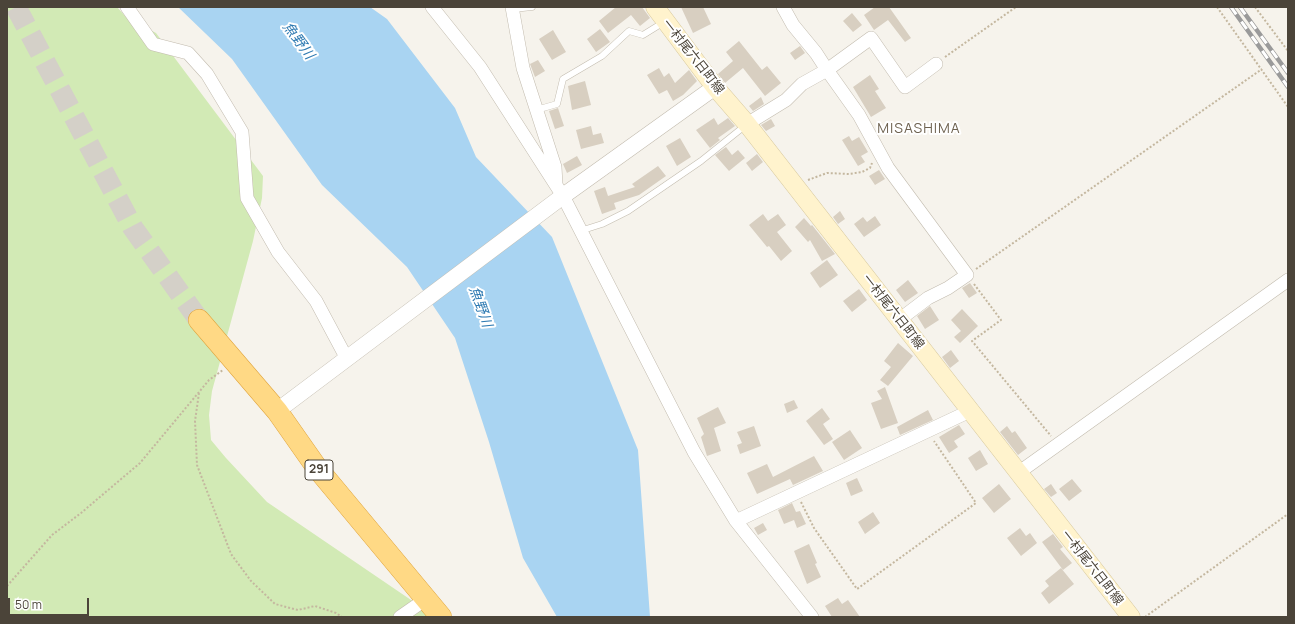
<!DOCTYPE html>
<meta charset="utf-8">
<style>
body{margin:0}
#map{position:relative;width:1295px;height:624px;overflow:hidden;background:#f6f3ec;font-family:Manrope,sans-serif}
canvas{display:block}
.frame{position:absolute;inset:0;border:8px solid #4b4439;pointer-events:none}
.scale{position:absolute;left:8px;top:598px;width:81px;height:18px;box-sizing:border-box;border:2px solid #4b4439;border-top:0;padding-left:5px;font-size:12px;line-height:14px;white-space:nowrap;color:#4b4439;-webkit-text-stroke:3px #fff;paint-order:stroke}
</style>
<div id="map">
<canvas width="1295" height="624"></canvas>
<div class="frame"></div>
<div class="scale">50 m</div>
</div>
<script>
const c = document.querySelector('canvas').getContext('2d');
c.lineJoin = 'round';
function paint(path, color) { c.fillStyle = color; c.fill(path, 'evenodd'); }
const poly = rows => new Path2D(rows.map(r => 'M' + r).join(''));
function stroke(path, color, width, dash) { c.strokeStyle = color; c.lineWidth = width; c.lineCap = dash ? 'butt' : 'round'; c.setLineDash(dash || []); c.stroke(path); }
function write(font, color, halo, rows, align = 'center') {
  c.font = font + ' Manrope,"Noto Sans JP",sans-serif'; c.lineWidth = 4; c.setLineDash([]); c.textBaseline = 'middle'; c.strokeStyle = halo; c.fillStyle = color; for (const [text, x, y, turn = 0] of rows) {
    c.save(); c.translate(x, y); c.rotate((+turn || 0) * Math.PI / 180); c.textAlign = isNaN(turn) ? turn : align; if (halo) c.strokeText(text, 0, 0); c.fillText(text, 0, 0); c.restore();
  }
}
paint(poly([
 [7,7,117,7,126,17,156,33,263,176,262,198,253,241,212,391,209,415,211,440,226,458,267,502,436,617,7,617]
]), '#d2eab5');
paint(poly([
 [178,7,370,7,387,19,455,108,476,157,552,237,638,450,650,617,557,617,523,558,489,442,455,338,407,267,322,185,232,59]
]), '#a9d4f2');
paint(poly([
 [616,7,642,7,650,18,640,26,631,15,608,33,599,21],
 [681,7,703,7,711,24,693,33],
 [875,7,889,7,911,38,905,42,888,20,874,30,864,15],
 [852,13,862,25,853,32,843,21],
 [600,29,610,42,596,52,587,39],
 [553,30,566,52,552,60,539,39],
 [739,41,762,70,767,66,781,83,765,96,743,68,725,83,718,74,733,61,726,52],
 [800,46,805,53,795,60,790,53],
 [538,60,545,71,535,77,530,64],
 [659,68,664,77,669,73,675,83,689,70,697,81,683,95,673,101,667,90,659,94,647,75],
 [870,75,879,89,875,91,886,108,871,117,853,87],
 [585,81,591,105,572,110,568,86],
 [761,97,764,104,753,111,749,106],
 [558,108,564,126,555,129,549,111],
 [714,118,718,125,728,118,735,126,718,138,720,140,710,148,696,130],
 [771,119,775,126,766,131,761,125],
 [591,126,593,135,601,133,604,143,581,149,576,130],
 [849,136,852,141,859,137,868,152,861,156,865,162,858,166,842,140],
 [680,138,691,157,677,166,666,146],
 [726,147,732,155,738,150,745,158,729,171,715,155],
 [757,154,763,162,752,171,746,163],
 [577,156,582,165,567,173,563,164],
 [658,166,666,176,639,195,614,203,616,209,602,214,594,191,605,187,608,196,635,187,632,184],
 [879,170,885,179,875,185,869,176],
 [840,211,845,219,838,224,833,217],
 [763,214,768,221,778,214,786,225,777,232,792,251,781,261,769,246,767,247,749,225],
 [875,216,881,225,864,237,854,224,863,217,867,222],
 [804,218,811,226,812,225,835,254,822,261,810,240,808,242,795,227],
 [827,260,838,275,820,288,810,273],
 [908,280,918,293,905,302,896,290],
 [970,283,977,293,969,298,962,288],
 [859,289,867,300,852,312,843,301],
 [930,306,939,320,925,329,917,316],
 [962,309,978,326,960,343,954,337,961,331,951,320],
 [898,343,913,356,888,386,880,380,891,367,884,361],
 [951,350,959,361,950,368,942,357],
 [885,387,898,423,881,429,871,403,882,399,877,391],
 [794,400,798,408,787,413,784,404],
 [718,407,726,423,714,428,721,451,707,456,701,437,704,434,697,418],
 [822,408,830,419,823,424,833,439,824,445,806,421],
 [928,410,933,420,900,435,897,427],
 [959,425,965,434,954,441,958,447,949,453,939,437],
 [754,426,761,446,740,454,737,445,742,443,737,432],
 [1007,426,1012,433,1015,431,1027,448,1018,455,1000,432],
 [850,430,862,448,844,460,832,442],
 [980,450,988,464,976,471,968,458],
 [814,456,823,471,793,485,790,479,757,494,747,473,767,464,773,477],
 [857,478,863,491,851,496,846,483],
 [1072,479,1082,491,1069,501,1059,489],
 [999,484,1011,499,994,513,982,498],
 [1051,484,1057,493,1051,497,1044,489],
 [792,503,796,512,800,511,806,524,797,528,794,520,784,524,778,510],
 [873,512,880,523,865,534,858,522],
 [763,523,767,530,758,535,754,528],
 [1020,528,1026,536,1030,533,1037,543,1021,556,1007,538],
 [1053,534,1063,547,1060,549,1072,563,1063,570,1042,542],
 [809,544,817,563,815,564,821,577,807,584,794,551],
 [1061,568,1074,584,1049,604,1041,593,1049,586,1045,581],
 [838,598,842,604,848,600,860,617,832,617,825,606]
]), '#d8cfc1');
stroke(poly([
 [16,7,133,228,199,320]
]), '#d4d0c8', 21, [21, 10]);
const service = poly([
 [513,9,532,7],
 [536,110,557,104,563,79,602,56,629,31,643,35,664,22],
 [580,231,602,224,628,211,701,161,746,125]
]);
const minor = poly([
 [127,7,153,44,188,53,207,74,242,132,247,198,278,252,316,301,347,359],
 [432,7,480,67,563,196,694,452,736,521,812,617],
 [512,7,523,68,555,167,556,185],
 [783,7,793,25,816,53,827,70,859,115,888,168,967,275,948,288,928,298,899,320],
 [747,124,786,100,802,84,827,70,871,38,905,87,936,64],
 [1018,473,1288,280],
 [736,521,970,411],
 [400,617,426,599]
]);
const tertiary = poly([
 [277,411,563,196,715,87]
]);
const secondary = poly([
 [655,7,715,87,747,124,1131,617]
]);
const trunk = poly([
 [199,320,277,411,317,468,441,617]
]);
stroke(service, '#c2bbae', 7);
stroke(minor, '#c2bbae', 14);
stroke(tertiary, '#c2bbae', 17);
stroke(secondary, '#d6c79b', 19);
stroke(trunk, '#e0a43c', 22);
stroke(poly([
 [1217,7,1288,107],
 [1255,7,1288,51],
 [945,57,1016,7],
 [808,180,827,173,849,174,862,172,870,168,872,163],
 [976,269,1262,69],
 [974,284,1001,320,972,341,1051,436],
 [199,393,195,421,197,465,231,554,251,581,275,604,298,610,315,606,336,613,342,617],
 [801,502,814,528,857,589,976,503,934,441],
 [7,586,52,535,81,513,140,463,209,380,223,370],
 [7,613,14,617],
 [1145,617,1288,514]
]), '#c4b79f', 2, [2, 2]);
stroke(service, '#fff', 6);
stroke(minor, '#fff', 13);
stroke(tertiary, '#fff', 16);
stroke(secondary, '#fff3cd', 18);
stroke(trunk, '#ffd985', 21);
const rail = poly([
 [1231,7,1288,87],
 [1240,7,1288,73]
]);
stroke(rail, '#9a9a9a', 4.5);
stroke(rail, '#fff', 3, [9]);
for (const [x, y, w] of [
 [319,470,28]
]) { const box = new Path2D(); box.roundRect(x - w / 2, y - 10, w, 20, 3); c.fillStyle = '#fff'; c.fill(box); stroke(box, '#4b4439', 1); }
write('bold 12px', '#4b4439', null, [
 ["291",319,470]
]);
write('13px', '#4b4439', '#fff', [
 ["一村尾六日町線",693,57,52],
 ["一村尾六日町線",893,312,52],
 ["一村尾六日町線",1092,568,52]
]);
write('italic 14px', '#2e7ab2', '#fff', [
 ["魚野川",298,41,53],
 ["魚野川",480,307,70]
]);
c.letterSpacing = '1px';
write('14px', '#6e6250', '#fff', [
 ["MISASHIMA",919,129]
]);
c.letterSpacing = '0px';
</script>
